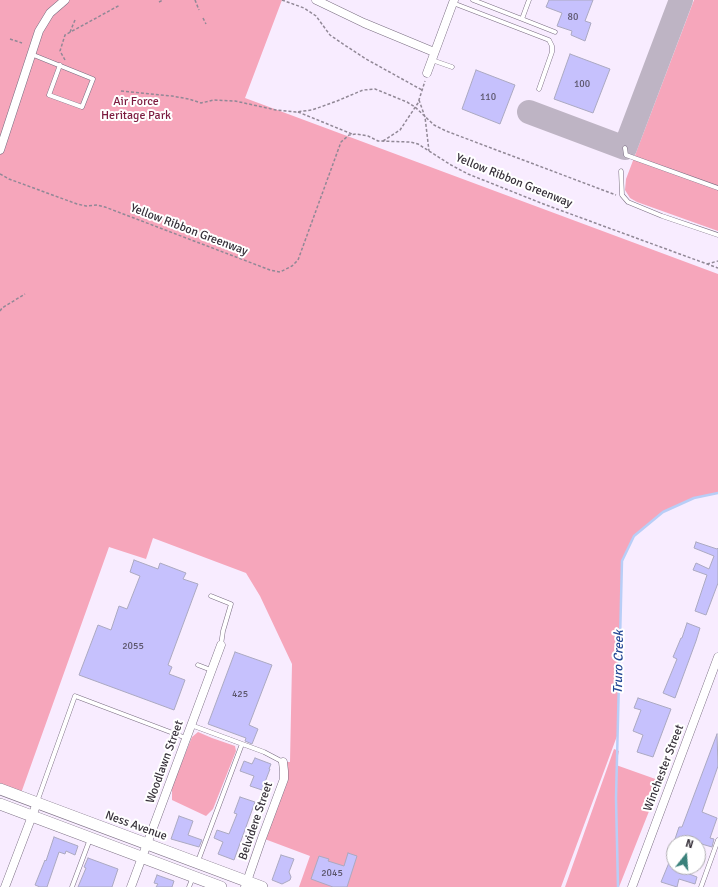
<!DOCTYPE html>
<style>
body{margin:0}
#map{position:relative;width:718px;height:887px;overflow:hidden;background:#f8ecff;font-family:Signika,sans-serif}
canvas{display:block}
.north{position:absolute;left:666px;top:835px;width:40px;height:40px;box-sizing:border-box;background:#fff;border:1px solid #afadb1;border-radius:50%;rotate:17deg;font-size:11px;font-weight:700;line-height:16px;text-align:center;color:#38323b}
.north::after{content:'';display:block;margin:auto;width:14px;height:18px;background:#3a817b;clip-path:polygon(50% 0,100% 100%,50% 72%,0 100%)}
</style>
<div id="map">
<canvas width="718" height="887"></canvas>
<div class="north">N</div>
</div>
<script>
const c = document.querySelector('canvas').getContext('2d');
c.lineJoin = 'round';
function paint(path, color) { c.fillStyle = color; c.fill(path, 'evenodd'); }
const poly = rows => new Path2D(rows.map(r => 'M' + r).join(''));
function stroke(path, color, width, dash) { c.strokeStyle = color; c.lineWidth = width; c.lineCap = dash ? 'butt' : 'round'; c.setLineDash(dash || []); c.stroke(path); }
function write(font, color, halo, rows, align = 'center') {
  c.font = font + ' Signika,sans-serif'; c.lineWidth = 4; c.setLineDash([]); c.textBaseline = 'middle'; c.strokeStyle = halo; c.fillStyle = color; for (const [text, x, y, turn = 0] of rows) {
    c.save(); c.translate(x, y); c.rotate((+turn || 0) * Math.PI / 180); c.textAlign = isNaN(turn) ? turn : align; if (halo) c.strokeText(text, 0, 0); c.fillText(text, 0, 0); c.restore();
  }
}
paint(poly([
 [0,0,282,0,245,98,718,274,718,493,695,498,663,512,634,536,622,561,617,736,561,887,299,887,310,856,262,838,284,779,283,762,290,762,292,664,260,596,246,573,153,538,146,559,109,547,20,796,0,789],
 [694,0,718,0,718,231,637,202,630,198,625,190,626,179],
 [198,732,212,738,235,746,236,751,213,809,206,816,172,800,172,786,192,737],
 [614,749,619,751,616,765,661,781,619,887,565,887]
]), '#f6a6bb');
stroke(poly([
 [618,887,616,798,622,561,634,536,663,512,694,498,718,493]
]), '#b8cef7', 2.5);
stroke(poly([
 [529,112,625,148,681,0]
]), '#beb4c4', 24);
const building = poly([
 [549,0,593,0,585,21,591,23,585,41,571,35,572,31,557,26,562,13,546,7,549,0],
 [570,54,610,69,593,113,554,99,570,54],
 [476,70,515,85,500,124,462,109,476,70],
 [696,542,717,549,718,548,718,583,706,615,695,611,707,575,693,570,696,563,709,569,714,556,694,548,696,542],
 [134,560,158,569,160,563,186,573,183,579,198,584,168,665,172,667,169,674,185,680,174,710,79,675,98,625,111,630,119,606,127,609,140,576,130,572,134,560],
 [687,623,700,628,696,641,675,698,663,693,677,659,673,657,681,638,682,638,687,623],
 [235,652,272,665,249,725,258,729,252,744,245,741,246,738,208,724,235,652],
 [638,698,671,709,653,757,637,752,643,735,633,731,641,710,634,708,638,698],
 [717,734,718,766,702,812,717,818,710,838,714,839,712,847,698,843,684,843,675,839,679,827,682,827,717,734],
 [255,758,271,764,269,769,270,769,262,790,250,786,254,776,240,771,244,761,252,764,255,758],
 [240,797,255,802,234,860,218,854,223,842,214,838,217,830,229,834,237,814,234,813,240,797],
 [179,816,193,821,188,835,202,840,199,847,171,839,179,816],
 [54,837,78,846,75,855,66,851,65,854,59,852,47,887,40,887,35,885,45,860,46,861,54,837],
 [348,853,357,856,347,887,333,887,311,879,319,856,329,859,328,861,344,866,348,853],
 [673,853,674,868,697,877,695,884,679,879,677,887,661,882,673,853],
 [281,855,294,859,289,872,291,877,290,880,282,884,272,880,281,855],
 [88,858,118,869,112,887,78,887,86,868,84,867,88,858],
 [157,875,174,881,172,887,156,887,158,884,154,883,157,875]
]);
paint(building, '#c6c1fd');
stroke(building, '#aba9c1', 1);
const lane = poly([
 [473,0,522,19,529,0],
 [453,3,549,40,552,46,552,52,539,89],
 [522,19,555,32],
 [31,54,93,79,82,107,49,95,60,65],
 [432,60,452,67],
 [625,148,626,155,718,188],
 [621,171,622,195,628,202,662,216,718,235],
 [211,596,231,604,223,631,221,645],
 [198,665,211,670],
 [191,725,264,752,283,762],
 [37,802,75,696,186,738],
 [198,861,242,744],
 [72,887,90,839],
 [189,887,193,877],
 [701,887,718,840]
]);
const street = poly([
 [316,0,364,23,434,52],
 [427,73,454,0],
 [0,150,39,31,50,13,65,0],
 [5,887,37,803],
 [131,887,221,645],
 [245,887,262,838,284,779,284,771,283,762],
 [632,887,718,657]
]);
const secondary = poly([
 [0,789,262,887],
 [0,804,221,887]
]);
stroke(lane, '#796d81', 5);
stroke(street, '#796d81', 9);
stroke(secondary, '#796d81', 12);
stroke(poly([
 [195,0,199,10],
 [282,0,304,8,316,16,330,35,343,44,366,59,422,90],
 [159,2,163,0],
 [203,18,206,24],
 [70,32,75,20],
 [10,39,22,43],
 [65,60,60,51,65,35,120,5],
 [121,91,172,96,189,99,201,103,214,100,235,101,276,110,296,112,312,110,337,101,363,90,375,89,407,102,415,107,434,125,446,131,616,195],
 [419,100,425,117,429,151],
 [298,112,352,134],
 [383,141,400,130,418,103,425,81],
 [0,174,9,179,77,204,86,206,97,205,105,207,270,270,280,272,292,266,298,260,341,142,349,135,356,134,368,136,378,141,410,142,418,144,451,165,468,174,546,205,718,268],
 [707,264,718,261],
 [0,311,2,308,25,294]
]), '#918896', 1.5, [3, 2]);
stroke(lane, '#fff', 4);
stroke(street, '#fff', 8);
stroke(secondary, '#fff', 11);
write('10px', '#5c566c', null, [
 ["80",573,17],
 ["100",582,84],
 ["110",488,97],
 ["2055",133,646],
 ["425",240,694],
 ["2045",332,873]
]);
write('12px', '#7d1d41', '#fff', [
 ["Air Force",136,102],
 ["Heritage Park",136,116]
]);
write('12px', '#38323b', '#fff', [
 ["Yellow Ribbon Greenway",514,181,22],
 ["Yellow Ribbon Greenway",189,230,21],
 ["Woodlawn Street",165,762,-70],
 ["Winchester Street",664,768,-69],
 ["Belvidere Street",256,821,-71],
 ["Ness Avenue",136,826,20]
]);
write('italic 13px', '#244895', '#fff', [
 ["Truro Creek",619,662,-89]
]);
</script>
